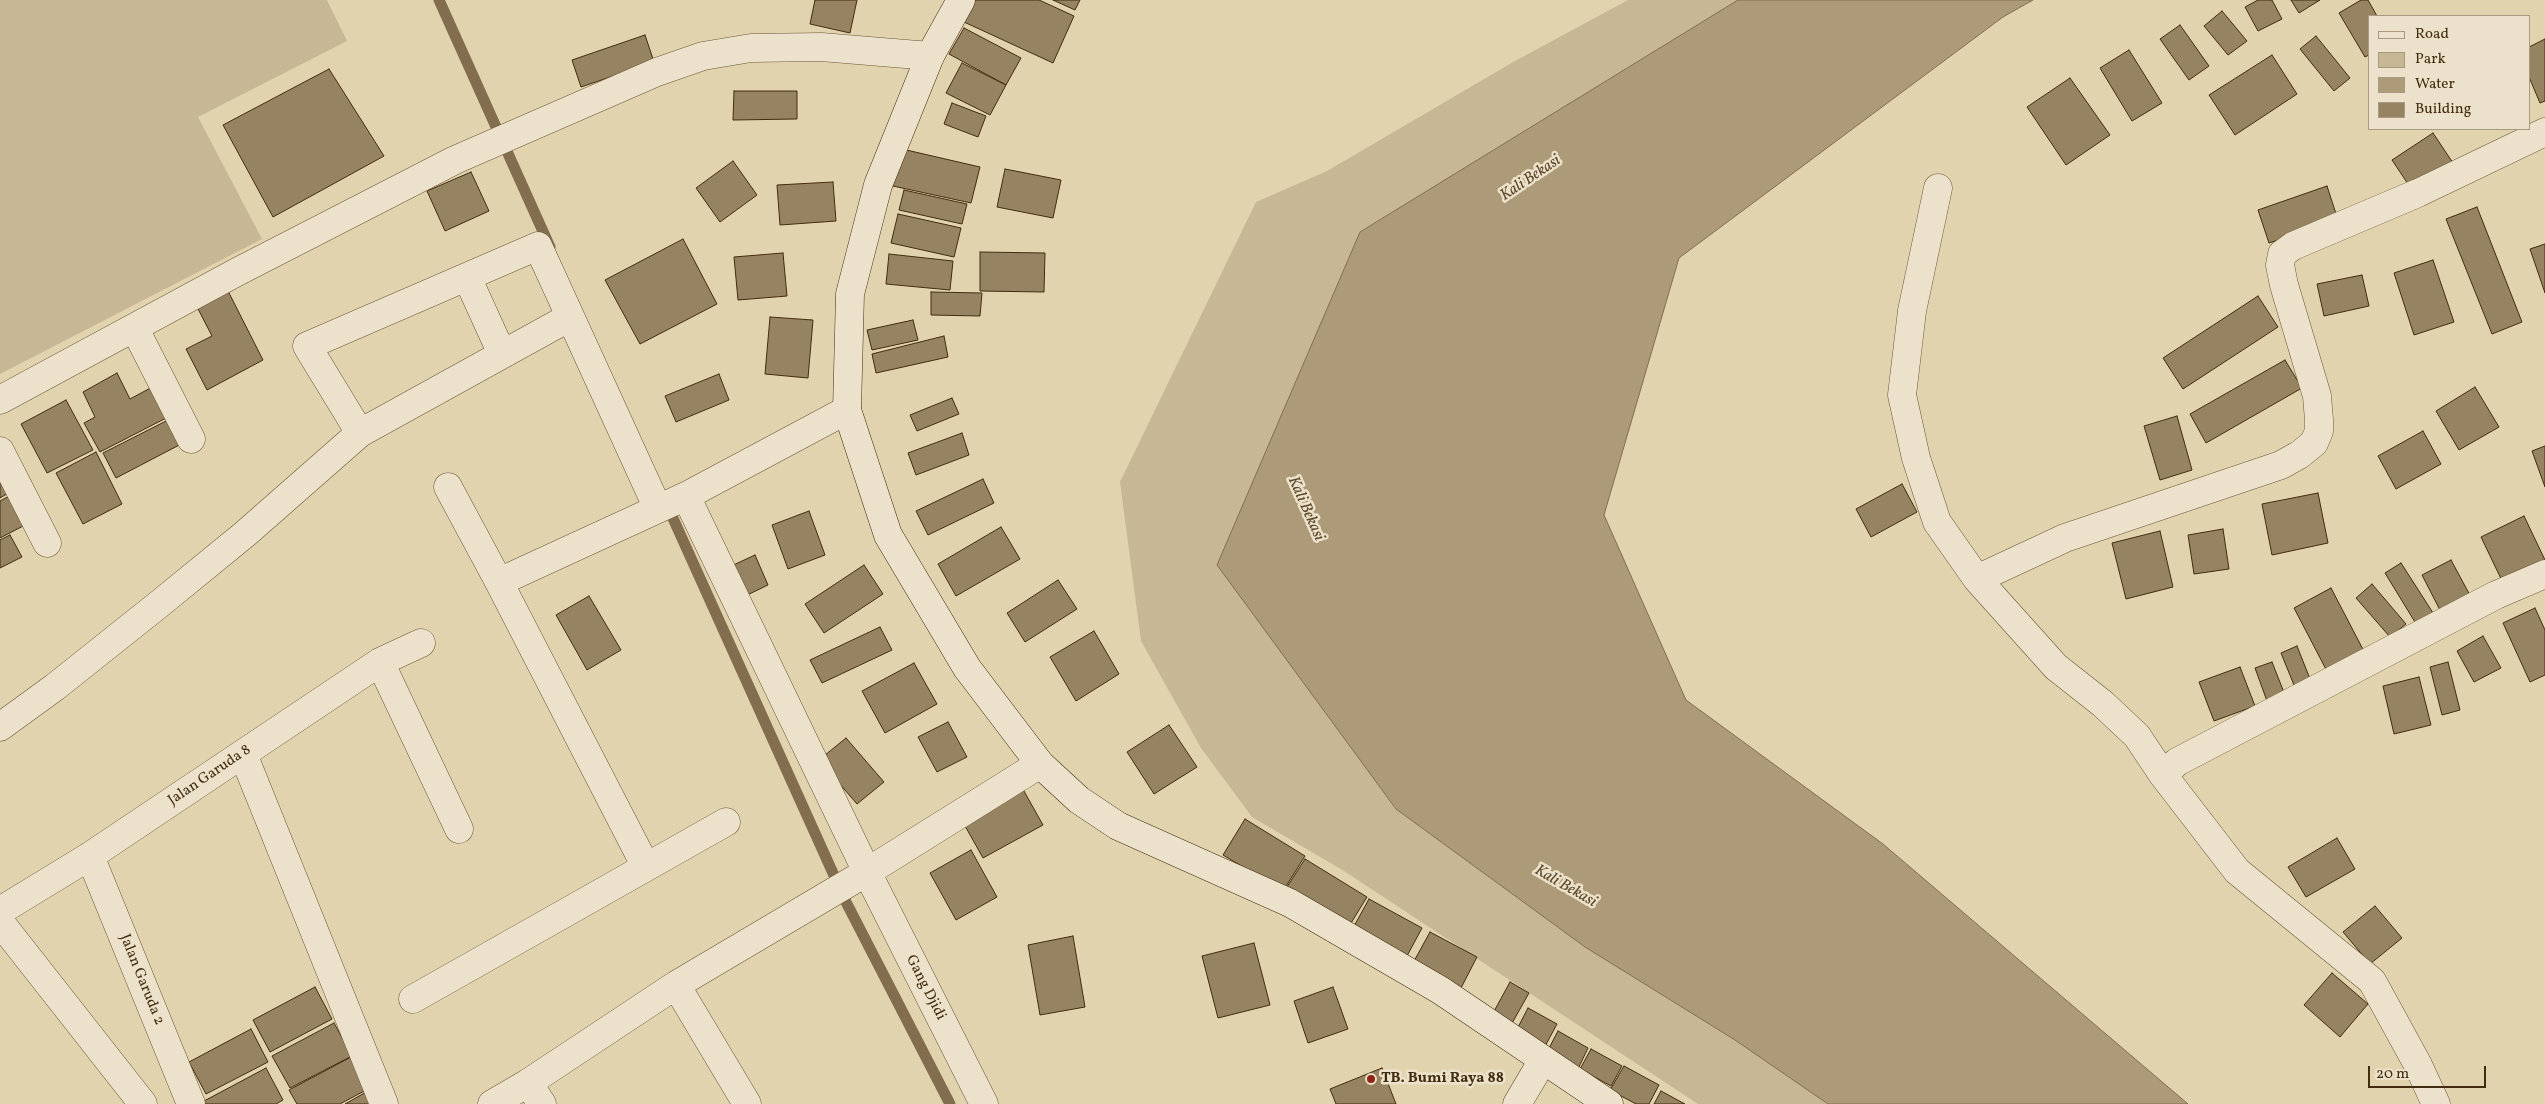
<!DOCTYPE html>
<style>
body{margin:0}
#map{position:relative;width:2545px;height:1104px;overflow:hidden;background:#e2d3af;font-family:Vollkorn,serif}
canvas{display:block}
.legend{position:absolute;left:2368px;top:15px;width:162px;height:115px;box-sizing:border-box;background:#ece2cb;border:1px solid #a89980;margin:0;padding:6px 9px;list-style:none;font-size:15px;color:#422c0f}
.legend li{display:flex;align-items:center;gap:10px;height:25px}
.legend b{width:25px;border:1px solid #a89980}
.scale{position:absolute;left:2368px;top:1066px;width:118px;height:22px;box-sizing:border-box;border:2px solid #422c0f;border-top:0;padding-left:6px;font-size:15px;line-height:18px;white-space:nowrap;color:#422c0f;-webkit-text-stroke:4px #ece2cb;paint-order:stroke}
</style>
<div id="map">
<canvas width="2545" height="1104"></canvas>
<ul class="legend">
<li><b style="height:6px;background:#ece2cb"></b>Road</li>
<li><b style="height:14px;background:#c7b794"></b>Park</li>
<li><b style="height:14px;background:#ac9a79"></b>Water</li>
<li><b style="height:14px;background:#958362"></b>Building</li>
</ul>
<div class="scale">20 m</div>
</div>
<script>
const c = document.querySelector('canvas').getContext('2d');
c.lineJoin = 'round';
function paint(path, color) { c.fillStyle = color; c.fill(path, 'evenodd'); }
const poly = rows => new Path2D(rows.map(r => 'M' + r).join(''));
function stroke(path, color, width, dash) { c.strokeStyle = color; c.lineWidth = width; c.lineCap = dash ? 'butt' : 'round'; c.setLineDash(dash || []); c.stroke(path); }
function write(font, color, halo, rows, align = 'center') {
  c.font = font + ' Vollkorn,serif'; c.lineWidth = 5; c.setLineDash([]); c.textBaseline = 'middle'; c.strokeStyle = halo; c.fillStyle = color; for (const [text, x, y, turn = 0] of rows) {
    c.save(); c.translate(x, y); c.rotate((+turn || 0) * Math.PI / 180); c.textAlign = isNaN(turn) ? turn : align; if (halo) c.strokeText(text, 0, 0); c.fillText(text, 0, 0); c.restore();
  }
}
paint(poly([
 [0,0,327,0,347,41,198,117,262,239,0,374],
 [1628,0,1738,0,1360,232,1218,565,1396,809,1585,947,1735,1040,1828,1104,1698,1104,1344,871,1252,817,1201,748,1141,641,1120,482,1256,202,1327,171,1515,61]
]), '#c7b794');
const water = poly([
 [1738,0,2033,0,2003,17,1679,258,1604,515,1686,700,1883,844,2188,1104,1828,1104,1735,1040,1585,947,1396,809,1217,565,1360,232,1738,0]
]);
paint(water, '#ac9a79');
stroke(water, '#826e4f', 1);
stroke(poly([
 [439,0,550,247],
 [667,505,846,902,950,1104]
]), '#826e4f', 11);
const building = poly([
 [815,0,857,0,850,33,810,24,815,0],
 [974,0,1039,0,1074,16,1053,63,964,22,974,0],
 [1053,0,1080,0,1075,10,1053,0],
 [2258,0,2272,0,2282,19,2258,31,2245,7,2258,0],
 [2291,0,2320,0,2299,13,2291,0],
 [2361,0,2368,0,2377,16,2369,16,2369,55,2365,57,2339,13,2361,0],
 [2222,11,2247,41,2228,55,2204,26,2222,11],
 [2180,25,2209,66,2189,80,2160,39,2180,25],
 [964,28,1021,58,1006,85,949,54,964,28],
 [645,35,654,62,581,87,572,60,645,35],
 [2316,36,2350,78,2334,91,2300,49,2316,36],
 [2545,39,2545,101,2540,103,2529,77,2529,47,2545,39],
 [2129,50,2162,103,2132,121,2100,68,2129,50],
 [2272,55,2297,94,2235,135,2209,95,2272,55],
 [962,63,1006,85,990,115,946,93,962,63],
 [329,69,384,156,273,217,223,125,329,69],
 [2070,78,2110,135,2066,165,2027,107,2070,78],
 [734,91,797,91,797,119,733,120,734,91],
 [952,103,986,116,978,137,944,124,952,103],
 [2433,133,2455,166,2414,193,2392,160,2433,133],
 [902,149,980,167,971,203,893,186,902,149],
 [733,161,757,195,720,222,696,188,733,161],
 [1005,169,1061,180,1053,218,997,207,1005,169],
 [471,172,489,211,445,231,427,191,471,172],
 [833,182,836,221,780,225,777,185,833,182],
 [2327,186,2338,220,2269,243,2258,210,2327,186],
 [904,190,967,204,962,224,899,210,904,190],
 [2477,207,2522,322,2492,334,2446,219,2477,207],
 [898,214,961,228,954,257,891,243,898,214],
 [683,239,717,304,640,344,605,280,683,239],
 [2545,244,2545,293,2530,249,2545,244],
 [980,252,1045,253,1044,292,980,291,980,252],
 [783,253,787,296,738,300,734,257,783,253],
 [889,254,953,261,950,290,886,284,889,254],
 [2433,260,2454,322,2414,335,2394,273,2433,260],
 [2362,275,2369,306,2324,316,2317,284,2362,275],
 [227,289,263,360,207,390,186,349,212,336,196,305,227,289],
 [931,292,982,293,980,316,931,315,931,292],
 [2258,296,2278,327,2183,389,2163,358,2258,296],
 [770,317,813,320,808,378,765,374,770,317],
 [913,320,918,340,872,350,867,330,913,320],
 [944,336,948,357,876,373,872,354,944,336],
 [2285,360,2302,388,2206,443,2190,414,2285,360],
 [117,373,130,399,156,385,172,415,100,452,84,423,95,417,83,392,117,373],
 [719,374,729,400,676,422,665,396,719,374],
 [2475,387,2499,427,2459,450,2436,411,2475,387],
 [952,398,959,414,917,431,910,415,952,398],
 [66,400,93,450,47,473,21,424,66,400],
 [2177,416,2192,470,2160,480,2144,426,2177,416],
 [172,418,185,442,116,478,103,453,172,418],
 [2423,431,2441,464,2396,489,2378,456,2423,431],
 [962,433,969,455,916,475,908,453,962,433],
 [2545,446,2545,487,2532,451,2545,446],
 [96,452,122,504,83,524,56,473,96,452],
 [0,472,10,492,0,498,0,472],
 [983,479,994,503,928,535,916,511,983,479],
 [1902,484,1917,512,1871,537,1856,509,1902,484],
 [2318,493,2328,543,2272,555,2262,504,2318,493],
 [11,495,27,524,0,538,0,501,11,495],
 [809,511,825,555,788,569,772,525,809,511],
 [2524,516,2545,560,2545,567,2505,587,2481,537,2524,516],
 [1001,527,1020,559,956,596,938,564,1001,527],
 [2223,529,2229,569,2194,574,2188,535,2223,529],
 [2160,531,2173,587,2126,599,2112,543,2160,531],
 [10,535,22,557,0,568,0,540,10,535],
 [755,555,768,585,743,597,729,567,755,555],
 [2451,560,2472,599,2442,614,2422,575,2451,560],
 [2401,563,2435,616,2418,627,2385,573,2401,563],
 [864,565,883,594,824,633,805,604,864,565],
 [1058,580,1077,609,1025,642,1007,613,1058,580],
 [2372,584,2406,624,2390,637,2356,598,2372,584],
 [2331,588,2367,657,2330,677,2294,608,2331,588],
 [589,596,621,650,587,670,556,615,589,596],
 [2535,608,2545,630,2545,675,2530,682,2503,623,2535,608],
 [880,627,892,650,822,683,810,660,880,627],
 [1094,631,1119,674,1076,701,1050,657,1094,631],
 [2483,636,2501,668,2474,682,2457,651,2483,636],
 [2297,646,2314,689,2298,695,2281,653,2297,646],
 [2272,662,2285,695,2267,701,2255,668,2272,662],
 [2448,662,2460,710,2442,715,2430,667,2448,662],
 [914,663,937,704,885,733,862,691,914,663],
 [2240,667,2255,706,2214,721,2199,682,2240,667],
 [2419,677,2431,725,2394,734,2383,686,2419,677],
 [948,722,967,757,937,772,918,737,948,722],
 [1169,725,1197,767,1154,794,1127,752,1169,725],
 [846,738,884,782,857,804,819,760,846,738],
 [1020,784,1043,825,983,858,960,817,1020,784],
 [1245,819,1305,856,1283,891,1223,855,1245,819],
 [2337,838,2355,869,2306,897,2288,867,2337,838],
 [971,850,997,897,956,920,930,873,971,850],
 [1305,859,1367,897,1348,928,1285,890,1305,859],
 [1369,899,1422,928,1407,956,1353,928,1369,899],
 [2375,906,2402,938,2370,964,2343,932,2375,906],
 [1430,932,1477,957,1461,988,1413,963,1430,932],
 [1073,936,1085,1007,1040,1015,1028,945,1073,936],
 [1254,943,1270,1005,1218,1018,1202,956,1254,943],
 [2332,973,2368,1004,2340,1037,2304,1005,2332,973],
 [1510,982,1529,993,1511,1025,1492,1015,1510,982],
 [315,987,332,1019,270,1052,253,1020,315,987],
 [1333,987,1348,1029,1308,1043,1294,1001,1333,987],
 [1528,1008,1557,1024,1543,1050,1514,1035,1528,1008],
 [334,1023,352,1056,290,1088,272,1056,334,1023],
 [251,1029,268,1062,206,1094,189,1062,251,1029],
 [1558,1031,1588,1048,1577,1071,1546,1054,1558,1031],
 [1591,1049,1622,1066,1611,1086,1580,1069,1591,1049],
 [351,1057,368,1089,340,1104,297,1104,289,1090,351,1057],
 [1624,1066,1659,1085,1649,1104,1636,1104,1610,1090,1624,1066],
 [266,1068,283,1100,276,1104,205,1104,204,1101,266,1068],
 [1382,1068,1396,1104,1336,1104,1330,1089,1382,1068],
 [368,1091,375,1104,345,1104,368,1091],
 [1661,1091,1685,1104,1654,1104,1661,1091]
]);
paint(building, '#958362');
stroke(building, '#422c0f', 1);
const street = poly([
 [1938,188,1912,311,1902,395,1916,458,1937,522,1977,579,2056,667,2103,704,2137,736,2163,775,2237,871,2372,981,2418,1065,2436,1104],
 [467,277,502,354],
 [135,329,191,439],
 [0,400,237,272,455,160,657,72,703,56,751,48,821,47,930,56],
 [360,433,307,346,538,246,658,509],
 [0,451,47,543],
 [448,487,499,582,646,867],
 [686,496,867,872,984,1104],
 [1977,579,2065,538,2281,465,2299,455,2314,443,2319,431,2319,420,2317,396,2284,285,2280,265,2282,254,2293,246,2418,193,2545,132],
 [499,582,686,496,847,410],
 [380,662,459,829],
 [0,727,55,687,158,605,245,534,360,433,570,317],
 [243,754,384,1104],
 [2163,775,2177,762,2496,595,2545,574],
 [90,856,191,1104],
 [0,911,90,856,380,662,421,643],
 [0,922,143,1104],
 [676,985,747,1104],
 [413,999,726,822],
 [528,1083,542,1104],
 [492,1104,528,1083,676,985,867,872,1040,764],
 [1517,1104,1543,1060]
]);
const secondary = poly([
 [961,0,930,56,878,185,850,294,847,410,888,535,967,668,1040,764,1079,800,1118,826,1290,903,1440,990,1609,1104]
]);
stroke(street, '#6a5637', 29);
stroke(secondary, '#422c0f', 29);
stroke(street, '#ece2cb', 28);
stroke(secondary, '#ece2cb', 28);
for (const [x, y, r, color] of [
 [1371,1079,5,"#8f2418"]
]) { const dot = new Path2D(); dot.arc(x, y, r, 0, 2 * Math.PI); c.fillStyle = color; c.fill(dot); stroke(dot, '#ece2cb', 2); }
write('15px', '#422c0f', '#ece2cb', [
 ["Jalan Garuda 8",210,776,-34],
 ["Jalan Garuda 2",141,980,68],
 ["Gang Djidi",925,988,63]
]);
write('bold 15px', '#422c0f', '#ece2cb', [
 ["TB. Bumi Raya 88",1381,1079]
], 'left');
write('italic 16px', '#5c482a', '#ece2cb', [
 ["Kali Bekasi",1531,179,-34],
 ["Kali Bekasi",1305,509,66],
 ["Kali Bekasi",1565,887,30]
]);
</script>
